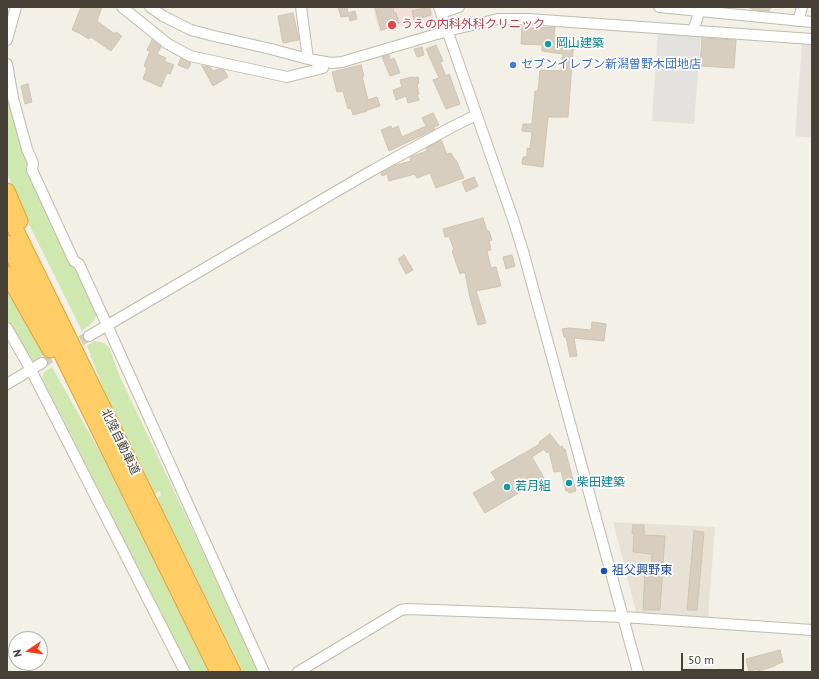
<!DOCTYPE html>
<meta charset="utf-8">
<style>
body{margin:0}
#map{position:relative;width:819px;height:679px;overflow:hidden;background:#f3f0e7;font-family:"PT Sans",sans-serif}
canvas{display:block}
.frame{position:absolute;inset:0;border:8px solid #464036;pointer-events:none}
.north{position:absolute;left:8px;top:631px;width:40px;height:40px;box-sizing:border-box;background:#fff;border:1px solid #b5b3af;border-radius:50%;rotate:257deg;font-size:11px;font-weight:700;line-height:16px;text-align:center;color:#464036}
.north::after{content:'';display:block;margin:auto;width:14px;height:18px;background:#fc3a15;clip-path:polygon(50% 0,100% 100%,50% 72%,0 100%)}
.scale{position:absolute;left:681px;top:653px;width:63px;height:18px;box-sizing:border-box;border:2px solid #464036;border-top:0;padding-left:5px;font-size:12px;line-height:14px;white-space:nowrap;color:#464036;-webkit-text-stroke:3px #fff;paint-order:stroke}
</style>
<div id="map">
<canvas width="819" height="679"></canvas>
<div class="frame"></div>
<div class="north">N</div>
<div class="scale">50 m</div>
</div>
<script>
const c = document.querySelector('canvas').getContext('2d');
c.lineJoin = 'round';
function paint(path, color) { c.fillStyle = color; c.fill(path, 'evenodd'); }
const poly = rows => new Path2D(rows.map(r => 'M' + r).join(''));
function stroke(path, color, width, dash) { c.strokeStyle = color; c.lineWidth = width; c.lineCap = dash ? 'butt' : 'round'; c.setLineDash(dash || []); c.stroke(path); }
function write(font, color, halo, rows, align = 'center') {
  c.font = font + ' "PT Sans","Noto Sans JP",sans-serif'; c.lineWidth = 3.5; c.setLineDash([]); c.textBaseline = 'middle'; c.strokeStyle = halo; c.fillStyle = color; for (const [text, x, y, turn = 0] of rows) {
    c.save(); c.translate(x, y); c.rotate((+turn || 0) * Math.PI / 180); c.textAlign = isNaN(turn) ? turn : align; if (halo) c.strokeText(text, 0, 0); c.fillText(text, 0, 0); c.restore();
  }
}
paint(poly([
 [613,522,715,527,708,618,636,612]
]), '#e7e2d5');
paint(poly([
 [802,44,812,45,812,138,795,136]
]), '#e6e1db');
paint(poly([
 [373,7,431,7,434,18,379,32]
]), '#f4deda');
paint(poly([
 [7,93,23,152,95,310,96,316,93,322,82,331,24,214,7,173],
 [7,287,44,354,35,361,31,360,7,319],
 [94,341,104,343,109,347,120,377,260,672,243,672,157,498,161,495,160,491,155,494,103,388,87,346],
 [52,367,101,454,209,672,191,672,42,378,44,372]
]), '#cee8af');
paint(poly([
 [658,30,701,34,694,124,652,121]
]), '#e4e2df');
const building = poly([
 [81,7,102,7,97,21,115,34,116,32,122,36,111,51,91,37,89,39,79,33,72,30,81,7],
 [338,7,347,7,348,13,355,11,357,19,350,21,349,16,341,17,338,7],
 [375,7,393,7,394,13,396,13,399,23,390,25,390,27,381,30,375,7],
 [429,7,431,15,414,20,412,11,429,7],
 [748,7,771,7,769,11,754,10,748,7],
 [293,13,299,40,283,43,278,16,293,13],
 [522,26,530,26,530,28,555,27,554,36,574,38,568,117,548,117,543,167,522,164,523,157,527,157,527,148,530,149,532,132,522,131,523,124,532,124,535,91,538,91,540,70,561,71,563,54,542,51,542,45,521,44,522,26],
 [702,38,736,40,734,68,700,66,702,38],
 [152,40,161,47,157,54,166,58,164,61,174,65,170,74,167,73,161,87,143,79,147,68,144,66,150,51,147,50,152,40],
 [436,45,443,61,440,62,446,76,449,74,460,104,446,109,433,80,439,78,426,49,436,45],
 [422,47,424,55,417,57,414,49,422,47],
 [389,55,390,60,394,58,400,73,390,76,382,57,389,55],
 [181,58,191,63,188,69,178,65,181,58],
 [361,65,364,76,362,76,368,100,377,97,380,106,367,110,367,111,353,115,351,108,348,109,343,91,337,92,332,72,361,65],
 [202,66,210,67,213,71,218,69,224,70,228,77,213,86,202,66],
 [412,77,412,78,418,77,419,83,417,84,419,94,417,95,419,100,408,103,406,96,396,100,393,90,402,87,400,80,412,77],
 [28,84,32,102,25,104,21,86,28,84],
 [433,113,439,125,434,127,435,129,389,151,381,130,391,126,392,129,398,126,402,137,426,126,422,118,433,113],
 [441,140,447,154,451,153,455,160,456,160,464,178,436,188,430,173,417,178,415,174,389,181,387,174,382,176,381,173,393,166,411,161,410,157,427,151,426,148,441,140],
 [474,177,478,186,466,192,462,182,474,177],
 [483,218,487,231,489,231,492,240,489,241,491,250,487,251,491,268,496,267,501,286,476,291,486,323,478,325,470,298,465,272,460,274,452,251,454,250,449,236,445,237,443,229,483,218],
 [404,255,413,270,406,274,398,259,404,255],
 [512,255,515,266,506,269,503,257,512,255],
 [592,322,606,324,604,341,574,338,577,356,570,357,566,337,564,337,562,329,569,328,591,330,592,322],
 [550,434,560,447,562,446,563,449,565,449,576,491,569,493,568,491,566,491,561,471,554,472,549,451,547,453,544,449,532,457,544,478,485,513,473,493,496,480,491,472,540,444,539,442,550,434],
 [633,525,644,525,644,535,665,536,660,610,643,610,645,571,651,572,652,554,633,552,634,534,632,534,633,525],
 [694,531,704,532,697,610,687,610,694,531],
 [780,650,783,662,775,665,775,666,758,671,758,669,749,671,746,659,780,650]
]);
paint(building, '#d8cebf');
stroke(building, '#d0c3af', 1);
stroke(poly([
 [42,363,89,336]
]), '#d0cdc4', 10, [10, 5]);
const minor = poly([
 [122,7,168,44,190,56,287,77,323,68],
 [150,7,163,16,191,30,214,36,271,49,308,59,332,63,342,62,447,31,498,19,528,19,812,39],
 [301,7,308,59],
 [439,7,513,219,523,251,638,672],
 [659,7,812,22],
 [441,13,459,7],
 [798,21,802,7],
 [693,31,701,7],
 [7,40,16,7],
 [7,64,13,98,27,149,33,163,32,170,74,261,79,264,107,325,264,672],
 [7,328,31,370,185,672],
 [89,336,373,170,452,127,476,115],
 [7,384,42,363],
 [298,672,401,610,407,609,623,617,812,630]
]);
const highway = poly([
 [7,191,20,221],
 [7,212,233,672],
 [7,243,218,672],
 [7,274,50,350]
]);
stroke(minor, '#c2baac', 12);
stroke(highway, '#dfa235', 17);
stroke(minor, '#fff', 10);
stroke(highway, '#ffcd66', 15);
for (const [x, y, r, color] of [
 [392,25,5,"#e0444e"],
 [548,44,4,"#0f9aa8"],
 [513,65,4,"#3f7fe0"],
 [569,483,4,"#0f9aa8"],
 [507,487,4,"#0f9aa8"],
 [604,571,4,"#1a4fb4"]
]) { const dot = new Path2D(); dot.arc(x, y, r, 0, 2 * Math.PI); c.fillStyle = color; c.fill(dot); stroke(dot, '#fff', 1.5); }
write('12px', '#be3a42', '#fff', [
 ["うえの内科外科クリニック",401,25]
], 'left');
write('12px', '#0d838f', '#fff', [
 ["岡山建築",556,44],
 ["柴田建築",577,483],
 ["若月組",515,487]
], 'left');
write('12px', '#366cbe', '#fff', [
 ["セブンイレブン新潟曽野木団地店",521,65]
], 'left');
write('12px', '#464036', '#fff', [
 ["北陸自動車道",120,442,64]
]);
write('12px', '#164399', '#fff', [
 ["祖父興野東",612,571]
], 'left');
</script>
